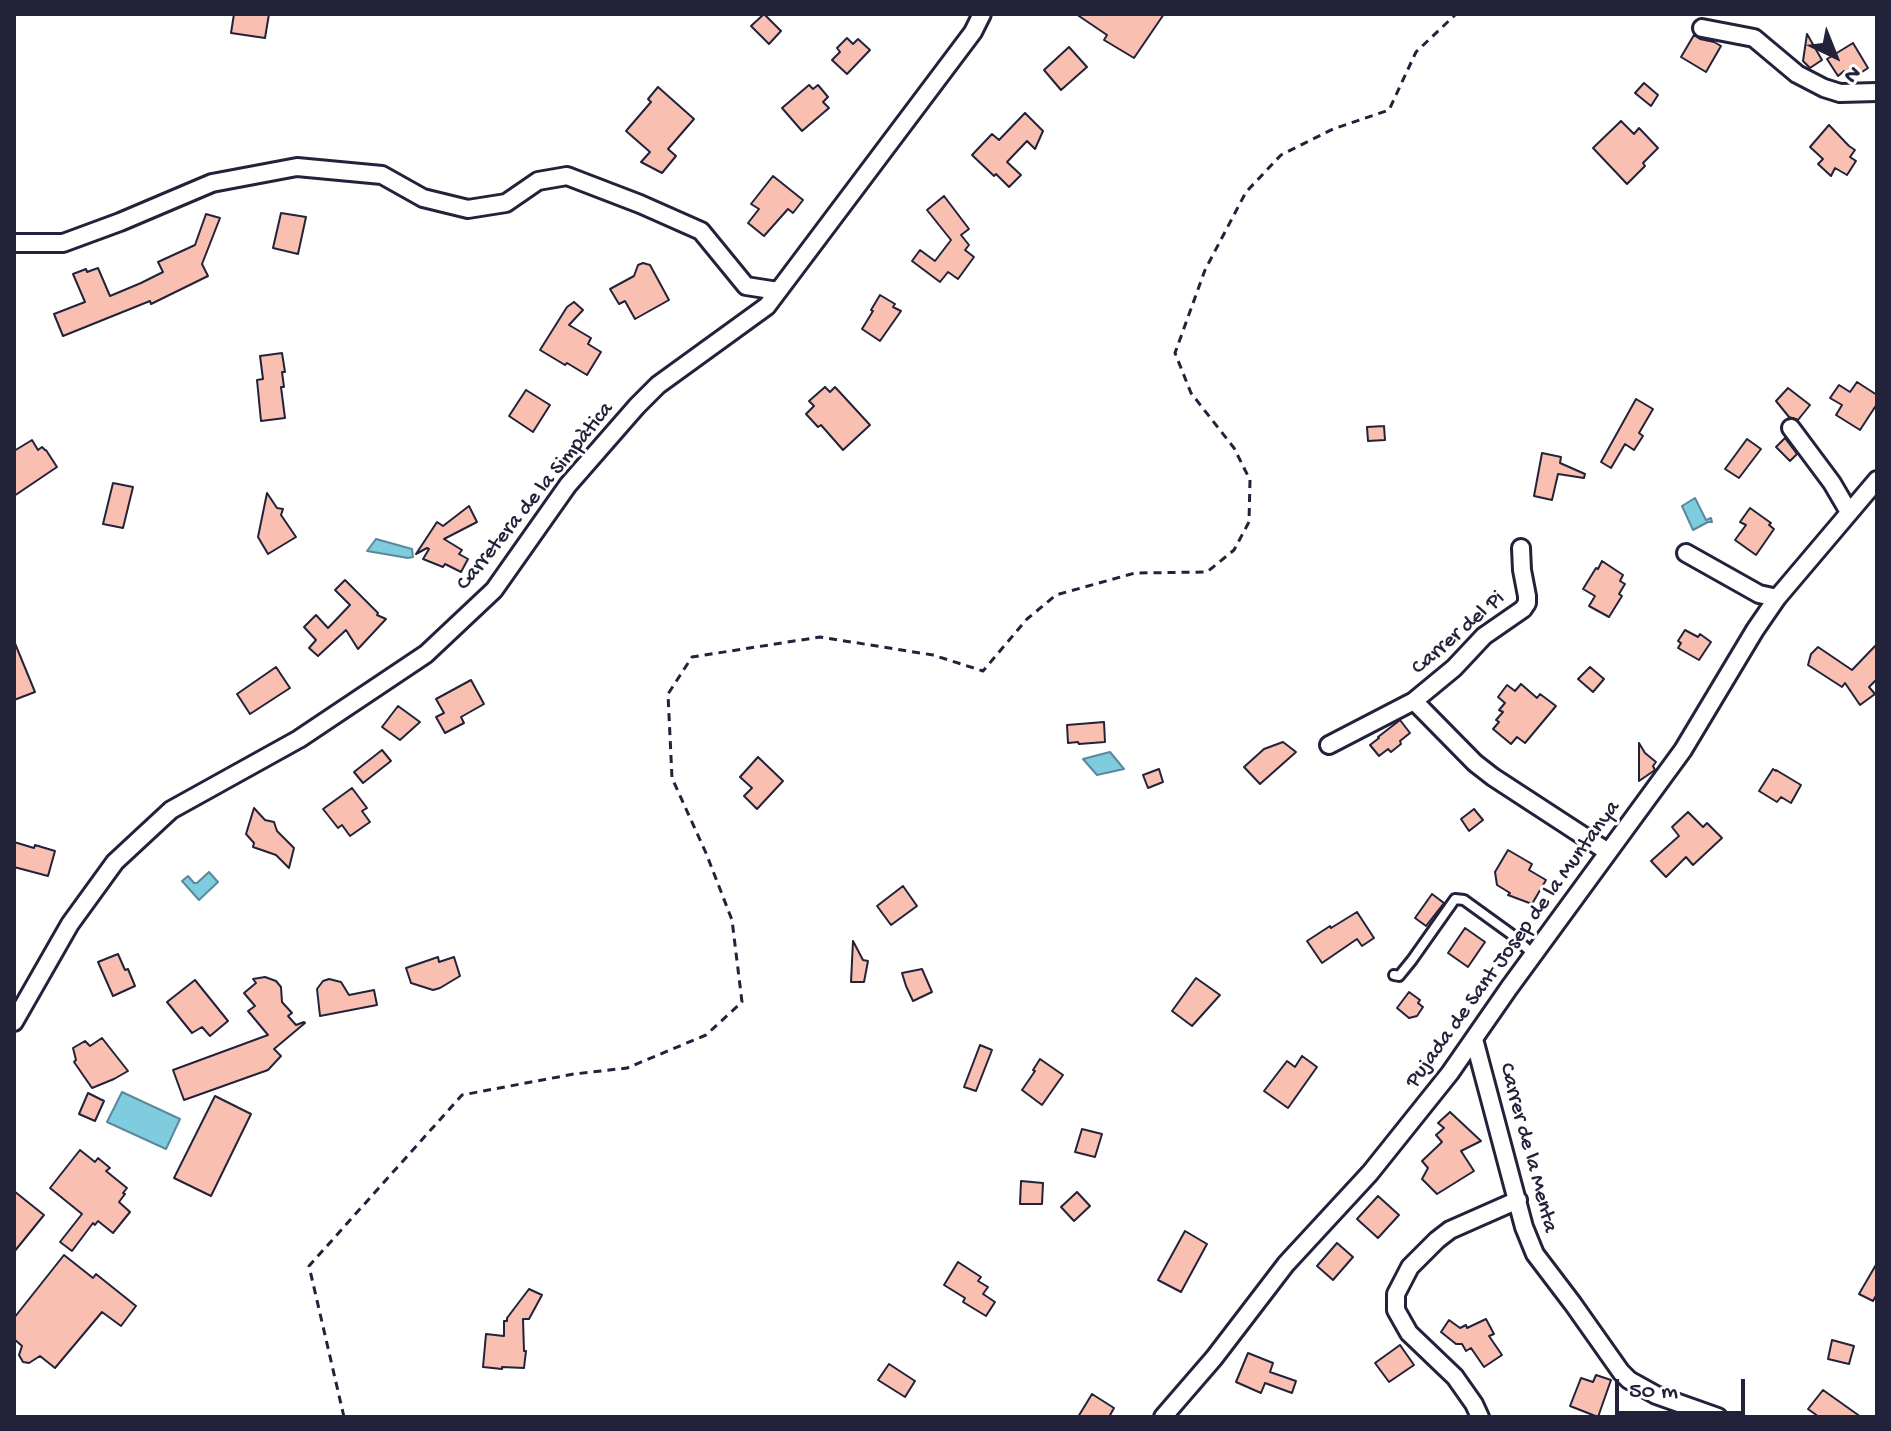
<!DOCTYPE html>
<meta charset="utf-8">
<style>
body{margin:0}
#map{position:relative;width:1891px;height:1431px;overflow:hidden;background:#fff;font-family:"Gochi Hand",sans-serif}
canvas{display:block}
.frame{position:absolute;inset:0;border:16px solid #22223b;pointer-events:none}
.north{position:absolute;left:1795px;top:16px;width:80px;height:80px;-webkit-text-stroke:6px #fff;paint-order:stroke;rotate:137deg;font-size:22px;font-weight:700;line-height:32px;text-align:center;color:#22223b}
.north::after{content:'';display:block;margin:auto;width:28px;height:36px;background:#22223b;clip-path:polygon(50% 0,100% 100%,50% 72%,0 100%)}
.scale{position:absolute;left:1615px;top:1379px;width:130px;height:36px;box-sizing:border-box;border:4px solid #22223b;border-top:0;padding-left:10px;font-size:24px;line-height:28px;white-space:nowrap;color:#22223b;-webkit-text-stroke:6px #fff;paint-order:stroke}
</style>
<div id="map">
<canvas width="1891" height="1431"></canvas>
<div class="frame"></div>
<div class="north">N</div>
<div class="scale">50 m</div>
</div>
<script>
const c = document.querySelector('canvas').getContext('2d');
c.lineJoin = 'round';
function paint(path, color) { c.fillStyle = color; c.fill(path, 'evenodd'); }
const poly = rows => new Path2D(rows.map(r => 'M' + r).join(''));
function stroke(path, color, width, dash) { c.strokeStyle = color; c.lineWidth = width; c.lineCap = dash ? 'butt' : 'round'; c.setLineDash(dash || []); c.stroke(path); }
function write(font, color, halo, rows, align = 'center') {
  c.font = font + ' "Gochi Hand",sans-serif'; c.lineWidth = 6; c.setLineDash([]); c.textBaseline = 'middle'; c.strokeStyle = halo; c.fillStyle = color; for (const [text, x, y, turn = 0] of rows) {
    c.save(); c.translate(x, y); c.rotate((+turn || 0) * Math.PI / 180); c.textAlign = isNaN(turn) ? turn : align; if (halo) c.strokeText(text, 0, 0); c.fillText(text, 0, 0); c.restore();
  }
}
const water = poly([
 [1695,498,1706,520,1711,518,1712,522,1708,522,1693,530,1682,506,1695,498],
 [376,539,412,549,413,557,408,558,367,551,376,539],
 [1110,752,1124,769,1097,775,1083,759,1110,752],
 [209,872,218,882,199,900,182,881,188,876,194,883,197,883,209,872],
 [122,1092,180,1119,166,1149,107,1122,122,1092]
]);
paint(water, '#7fccdf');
stroke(water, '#5a889d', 2);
const building = poly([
 [234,14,269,14,265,38,231,33,234,14],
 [764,14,781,31,769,44,751,26,764,14],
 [1076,14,1164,14,1134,58,1104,40,1107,35,1076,14],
 [1807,34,1822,60,1810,68,1803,61,1807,34],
 [1694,35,1700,39,1714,42,1721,46,1706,72,1681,57,1694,35],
 [847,38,853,44,858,39,870,50,847,74,832,60,840,52,837,48,847,38],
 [1853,43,1868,68,1850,80,1844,71,1838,76,1827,59,1853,43],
 [1069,47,1087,67,1061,90,1044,70,1069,47],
 [1644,83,1658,95,1651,106,1635,93,1644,83],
 [809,85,813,89,818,85,828,97,823,102,829,108,802,131,782,108,809,85],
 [658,87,694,119,668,149,676,156,662,173,641,162,650,152,626,131,651,102,648,99,658,87],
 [1025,113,1043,131,1035,149,1027,141,1007,162,1021,175,1009,187,996,174,994,176,972,155,992,134,999,140,1025,113],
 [1621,121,1634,134,1639,128,1658,148,1643,163,1645,166,1627,184,1593,148,1621,121],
 [1829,125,1849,146,1855,150,1850,157,1856,161,1847,175,1835,168,1831,176,1818,164,1823,159,1810,147,1829,125],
 [773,176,803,200,793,213,788,209,764,236,748,223,759,209,751,204,773,176],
 [944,196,969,229,961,235,969,245,965,250,974,257,958,279,948,272,940,282,912,261,920,250,935,261,951,240,927,210,944,196],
 [281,213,306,217,298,254,273,248,281,213],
 [206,214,220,218,202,264,208,276,151,304,150,301,63,336,54,314,85,302,73,274,86,269,87,272,98,268,110,296,141,283,163,272,158,262,195,245,206,214],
 [643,263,650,265,669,300,635,319,625,301,619,304,610,289,634,276,638,265,643,263],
 [880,295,895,304,893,307,901,311,880,341,862,329,873,311,871,310,880,295],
 [574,302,583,310,569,325,591,338,588,344,601,352,587,375,567,363,565,365,540,350,567,307,574,302],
 [282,353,285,372,282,372,284,387,281,387,285,418,261,421,257,380,263,379,260,356,282,353],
 [1857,382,1877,395,1877,404,1860,430,1836,415,1842,405,1830,398,1839,385,1850,392,1857,382],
 [825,387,830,392,835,387,870,425,843,450,821,425,818,427,806,414,814,406,809,401,825,387],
 [1788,388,1810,405,1798,420,1789,417,1776,401,1788,388],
 [526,390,550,405,533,432,509,416,526,390],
 [1636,399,1653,409,1639,433,1643,436,1634,450,1625,444,1611,468,1601,462,1636,399],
 [1384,426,1385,440,1368,441,1367,427,1384,426],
 [1785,438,1797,454,1790,461,1776,447,1785,438],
 [1747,439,1761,449,1739,478,1725,469,1747,439],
 [32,440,38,450,42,447,45,450,46,450,57,467,14,496,14,451,32,440],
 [1542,453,1561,457,1560,463,1585,474,1584,478,1558,474,1552,500,1534,496,1542,453],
 [113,483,133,487,123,528,103,524,113,483],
 [267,493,277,508,283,509,281,515,296,537,268,554,258,537,267,493],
 [469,506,477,522,444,539,462,550,459,554,468,559,461,572,445,564,443,567,423,559,429,549,427,548,416,554,437,522,443,526,469,506],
 [1750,508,1771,523,1769,525,1774,529,1756,555,1735,540,1746,525,1740,522,1750,508],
 [1602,561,1623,575,1620,581,1625,584,1619,594,1622,596,1609,617,1589,606,1595,596,1583,589,1596,568,1598,569,1602,561],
 [345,580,378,613,377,615,386,619,358,649,346,630,318,656,309,648,316,640,304,627,316,615,328,628,350,605,335,590,345,580],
 [1685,630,1698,637,1700,634,1711,642,1699,660,1678,648,1681,643,1678,641,1685,630],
 [14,641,35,692,14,700,14,641],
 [1877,644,1877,679,1869,687,1875,694,1860,705,1845,683,1842,687,1808,665,1811,654,1818,647,1852,670,1877,644],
 [276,667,290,688,250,714,237,694,276,667],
 [1590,667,1604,679,1593,692,1578,679,1590,667],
 [471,680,484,704,461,717,464,723,445,733,436,717,444,713,436,699,471,680],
 [1521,684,1537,698,1540,694,1556,706,1525,743,1517,737,1511,744,1493,729,1499,722,1496,720,1503,712,1499,710,1505,703,1498,697,1507,685,1515,691,1521,684],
 [398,706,420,722,400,740,382,727,398,706],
 [1400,720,1410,733,1400,741,1401,744,1391,752,1388,749,1379,756,1370,745,1379,738,1378,737,1400,720],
 [1104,722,1105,742,1079,744,1078,742,1068,743,1067,725,1104,722],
 [1283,742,1296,752,1260,784,1244,767,1264,749,1283,742],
 [1639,743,1645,753,1656,762,1653,766,1655,770,1639,781,1639,743],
 [382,750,391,761,363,783,354,772,382,750],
 [758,757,783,781,757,809,744,796,752,788,740,777,758,757],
 [1159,769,1163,782,1148,788,1143,775,1159,769],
 [1773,769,1776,771,1776,770,1801,785,1791,803,1781,797,1777,802,1759,791,1773,769],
 [352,788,367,808,362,811,370,822,350,836,342,825,338,828,323,809,352,788],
 [254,808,265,820,274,822,277,831,294,848,289,868,276,855,253,847,254,843,246,834,254,808],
 [1474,809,1483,820,1469,831,1461,819,1474,809],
 [1688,812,1703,827,1707,823,1722,838,1693,865,1686,857,1666,877,1651,861,1679,836,1672,827,1688,812],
 [14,842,34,848,35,845,55,851,48,876,14,867,14,842],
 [1508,850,1532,864,1529,870,1546,880,1532,904,1508,895,1510,893,1497,885,1495,872,1508,850],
 [903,886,917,906,891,925,877,906,903,886],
 [1432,894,1444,903,1426,926,1415,918,1432,894],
 [1357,912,1374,938,1362,946,1357,939,1322,963,1307,941,1330,926,1331,928,1357,912],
 [1465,928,1485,942,1468,967,1448,953,1465,928],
 [853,941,863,960,868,961,864,982,851,982,853,941],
 [118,954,125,970,128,969,135,986,113,996,98,962,118,954],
 [438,957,439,962,454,957,460,976,440,988,433,990,411,983,406,968,438,957],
 [922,969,932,992,913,1001,906,986,902,973,922,969],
 [265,977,276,981,281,987,282,1002,292,1013,288,1016,296,1025,304,1022,305,1023,274,1049,281,1056,268,1070,184,1100,173,1070,268,1035,248,1011,255,1006,244,993,256,983,253,979,265,977],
 [1196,978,1220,995,1192,1026,1172,1011,1196,978],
 [329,979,341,982,349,995,374,990,377,1005,320,1016,317,989,323,981,329,979],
 [195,980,228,1021,210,1036,202,1027,192,1033,167,1002,195,980],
 [1409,992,1420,1000,1418,1003,1423,1007,1417,1016,1409,1018,1397,1008,1409,992],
 [102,1038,128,1071,114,1079,92,1088,74,1062,76,1060,73,1048,85,1041,90,1046,102,1038],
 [980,1045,992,1050,976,1091,964,1087,980,1045],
 [1302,1056,1317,1067,1288,1108,1264,1091,1287,1061,1295,1067,1302,1056],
 [1040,1059,1063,1075,1042,1105,1022,1090,1035,1071,1033,1070,1040,1059],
 [88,1093,104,1101,95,1121,79,1114,88,1093],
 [215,1096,251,1114,211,1196,174,1178,215,1096],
 [1450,1112,1481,1141,1461,1151,1474,1171,1437,1194,1422,1179,1428,1168,1422,1161,1442,1142,1436,1135,1444,1128,1438,1123,1450,1112],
 [1082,1129,1102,1134,1095,1157,1075,1152,1082,1129],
 [80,1150,95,1162,98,1158,110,1168,106,1171,127,1188,123,1193,125,1194,119,1202,130,1212,113,1233,98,1221,95,1225,93,1223,72,1251,60,1242,82,1214,50,1188,80,1150],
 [1021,1181,1043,1183,1042,1204,1020,1204,1021,1181],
 [14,1191,44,1215,14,1252,14,1191],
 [1077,1192,1090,1206,1074,1221,1061,1207,1077,1192],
 [1378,1196,1399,1215,1378,1238,1357,1219,1378,1196],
 [1185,1231,1207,1244,1181,1292,1158,1280,1185,1231],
 [1337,1243,1353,1257,1333,1280,1317,1266,1337,1243],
 [64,1255,93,1278,96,1274,136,1306,121,1326,102,1312,55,1368,40,1356,29,1363,23,1362,19,1355,22,1346,14,1339,14,1318,64,1255],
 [958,1262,981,1277,978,1281,988,1287,983,1294,995,1302,986,1316,963,1302,965,1298,944,1285,958,1262],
 [1877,1263,1877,1294,1873,1301,1859,1294,1877,1263],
 [529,1289,542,1295,529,1319,523,1319,524,1351,526,1351,524,1368,502,1367,502,1369,483,1367,486,1334,504,1336,504,1321,507,1321,507,1318,529,1289],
 [1486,1319,1494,1334,1489,1336,1502,1355,1484,1367,1471,1348,1466,1351,1462,1344,1456,1344,1441,1332,1449,1320,1460,1328,1466,1325,1467,1328,1486,1319],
 [1832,1340,1854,1346,1849,1364,1828,1359,1832,1340],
 [1400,1345,1414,1365,1389,1382,1375,1363,1400,1345],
 [1248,1353,1273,1363,1270,1372,1296,1381,1292,1393,1265,1383,1261,1393,1236,1382,1248,1353],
 [889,1364,915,1381,905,1397,878,1380,889,1364],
 [1596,1375,1611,1380,1598,1417,1570,1406,1581,1378,1593,1382,1596,1375],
 [1823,1390,1861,1417,1819,1417,1808,1409,1823,1390],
 [1092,1394,1114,1408,1109,1417,1078,1417,1092,1394]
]);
paint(building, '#f9bfb0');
stroke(building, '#22223b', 2);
const service = poly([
 [1394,975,1399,976,1412,960,1455,899,1464,900,1511,934,1533,954]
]);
const minor = poly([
 [1702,28,1754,38,1797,74,1824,88,1840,93,1877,92],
 [14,243,63,243,120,222,212,183,297,167,382,175,423,198,468,209,506,203,538,181,567,176,640,204,701,231,746,286,778,291],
 [1791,428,1832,483,1849,512],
 [1686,553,1759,594,1777,598],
 [1414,701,1475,763,1493,777,1608,852],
 [1329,745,1414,701,1454,668,1484,636,1523,609,1527,603,1527,596,1522,570,1521,548],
 [14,1022,70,924,115,862,171,810,299,739,426,654,494,590,568,485,637,406,658,385,767,306,973,32,982,14],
 [1474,1039,1524,1227,1535,1254,1573,1304,1621,1372,1629,1380,1656,1395,1718,1417],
 [1163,1417,1214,1358,1286,1264,1370,1173,1450,1073,1509,988,1683,750,1755,630,1777,598,1877,480],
 [1480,1417,1474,1404,1455,1377,1409,1333,1396,1310,1396,1294,1410,1267,1437,1240,1450,1230,1518,1200]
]);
stroke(service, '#22223b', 14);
stroke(minor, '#22223b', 22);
stroke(poly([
 [344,1417,309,1266,462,1095,574,1074,627,1068,706,1035,742,1002,732,920,706,853,672,778,668,694,692,657,820,637,933,655,983,671,1027,619,1056,595,1135,573,1207,572,1234,550,1249,522,1250,480,1234,448,1191,393,1175,353,1205,270,1246,192,1281,155,1333,129,1389,110,1416,52,1456,14]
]), '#22223b', 3, [8, 6]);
stroke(service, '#fff', 8);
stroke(minor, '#fff', 16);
write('22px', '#22223b', '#fff', [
 ["Carretera de la Simpàtica",536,497,-51],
 ["Carrer del Pi",1459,634,-41],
 ["Pujada de Sant Josep de la Muntanya",1514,945,-54],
 ["Carrer de la Menta",1527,1148,75]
]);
</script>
